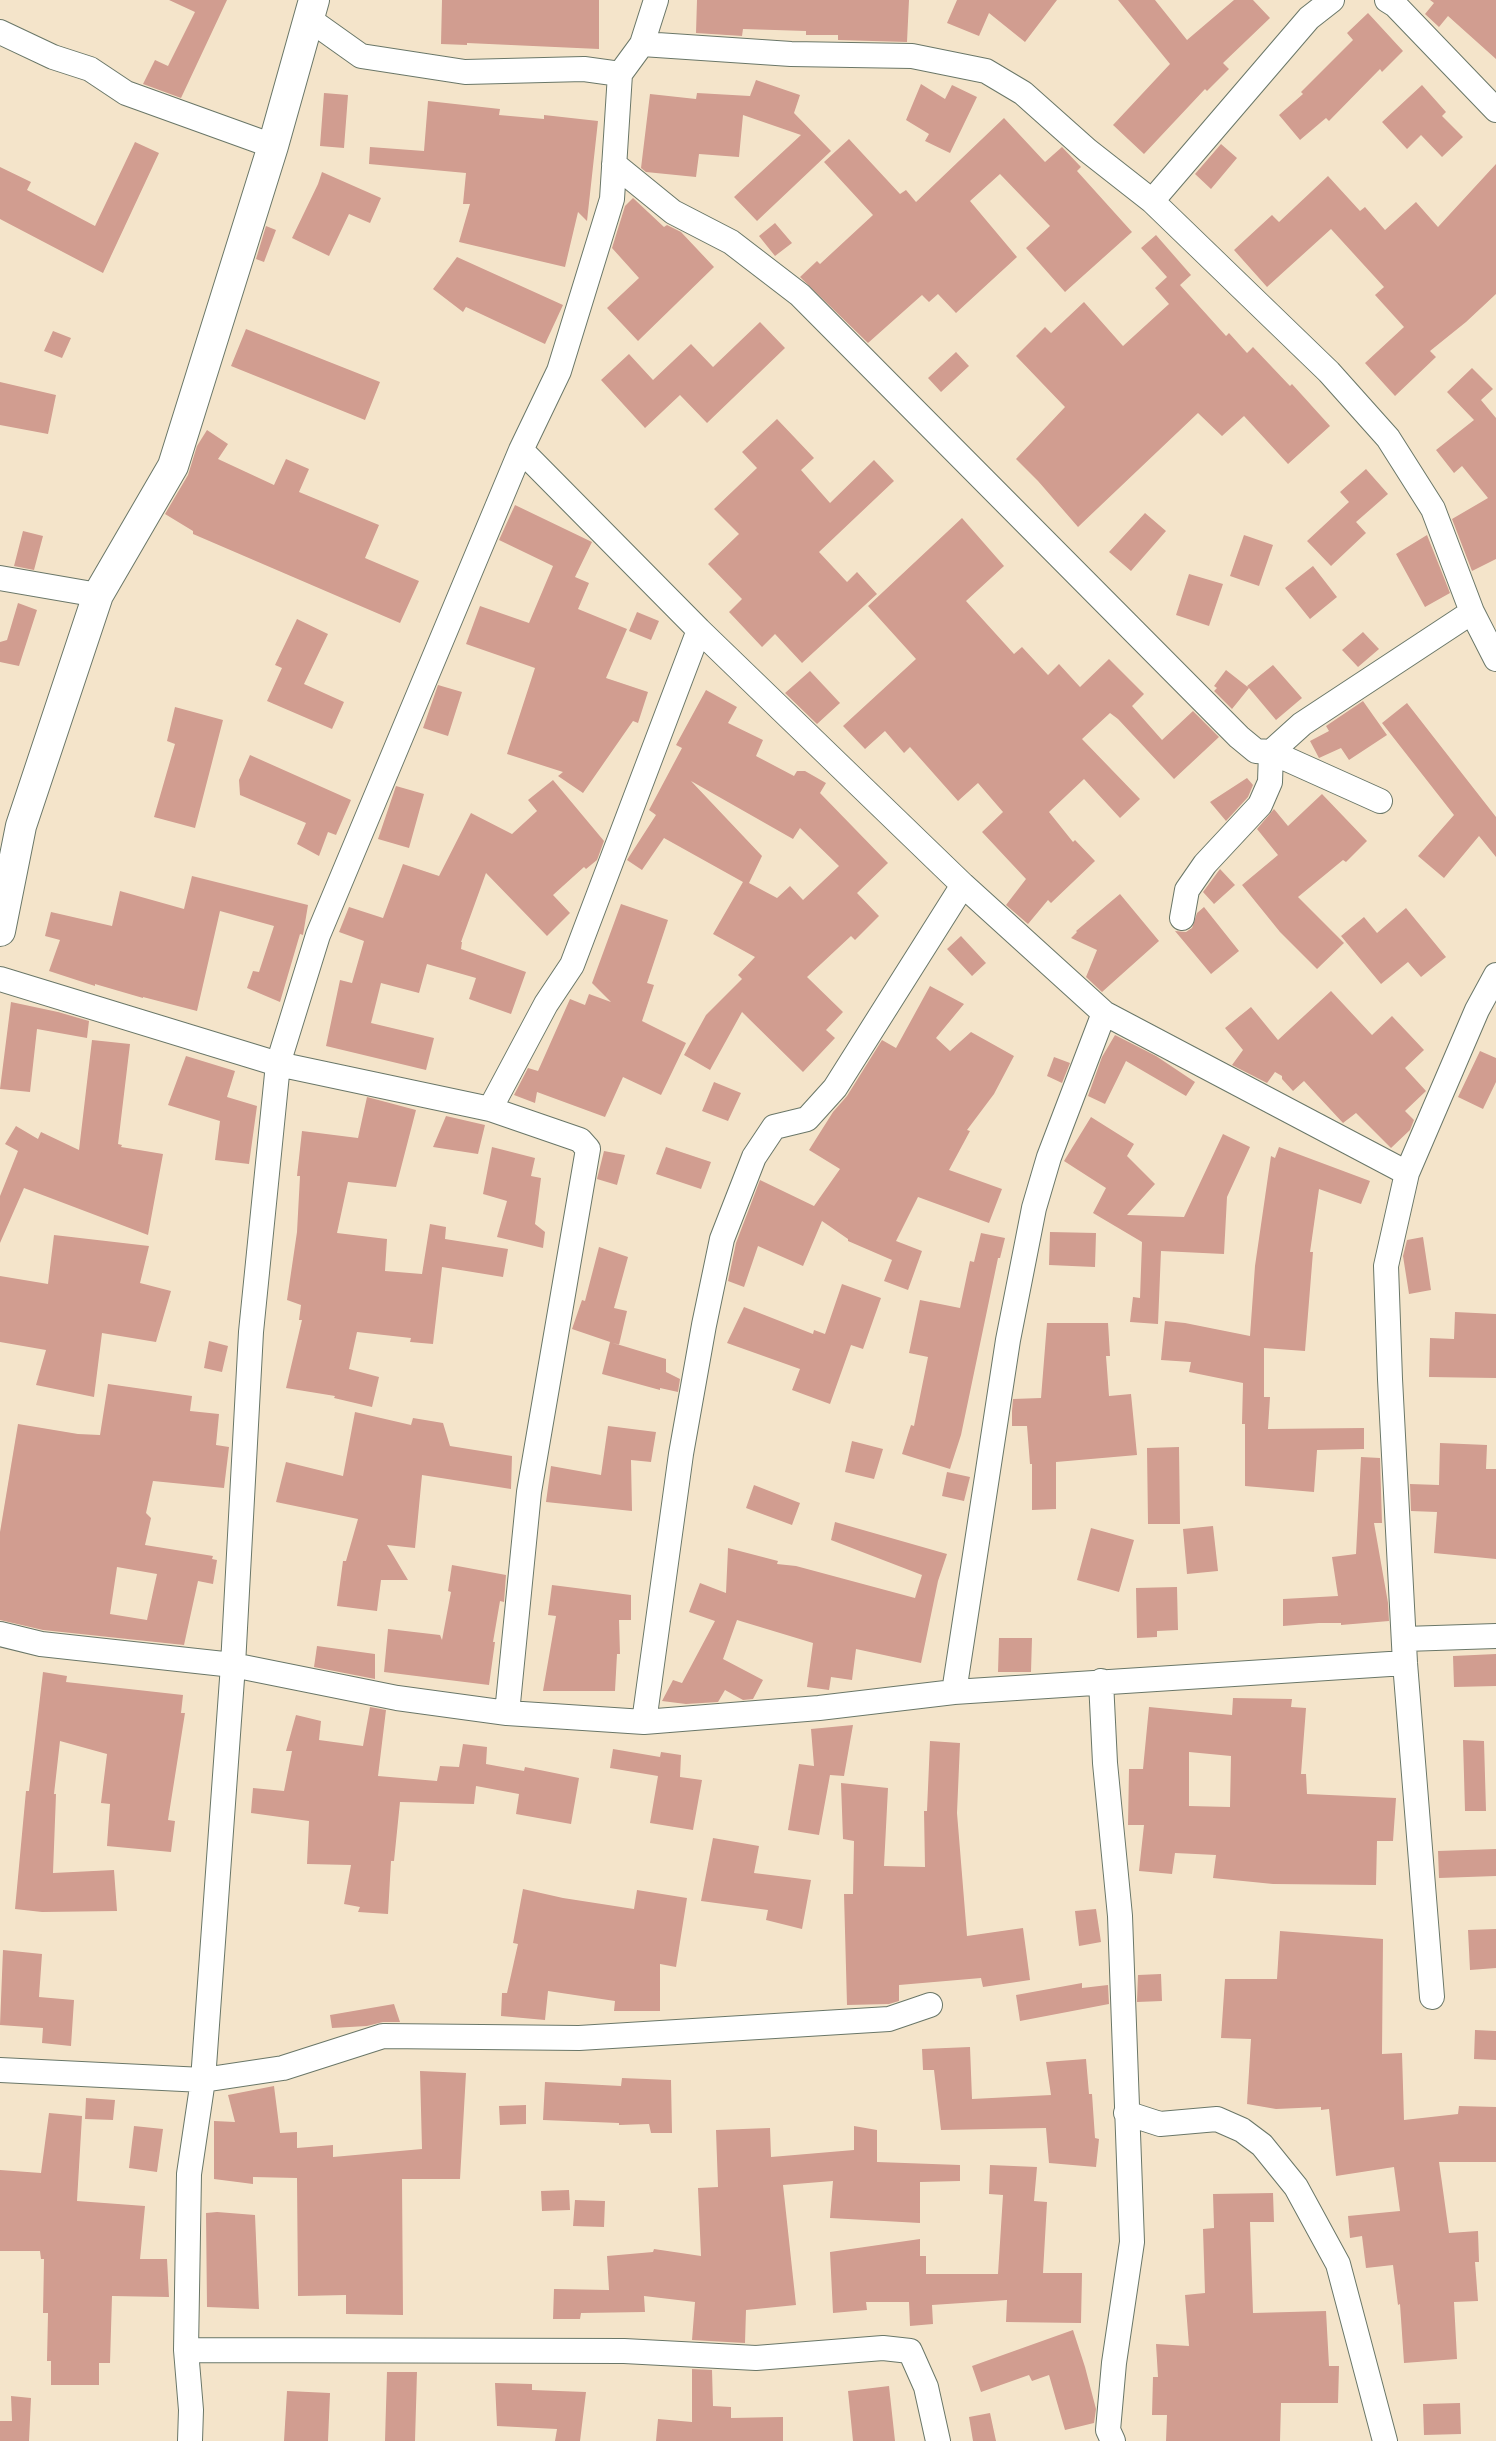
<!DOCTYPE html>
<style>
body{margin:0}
canvas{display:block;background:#f4e4ca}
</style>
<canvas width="1496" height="2441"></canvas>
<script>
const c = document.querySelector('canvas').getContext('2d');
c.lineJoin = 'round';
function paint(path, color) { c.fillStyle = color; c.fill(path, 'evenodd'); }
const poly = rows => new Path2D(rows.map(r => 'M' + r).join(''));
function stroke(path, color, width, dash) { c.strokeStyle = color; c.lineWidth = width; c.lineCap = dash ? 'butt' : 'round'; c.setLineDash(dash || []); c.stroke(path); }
paint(poly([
 [169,0,227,0,181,98,143,84,155,60,168,66,195,12],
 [442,0,599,0,599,49,467,43,467,45,441,44],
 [697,0,909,0,907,42,838,40,838,35,806,35,806,31,743,29,742,36,696,33],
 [957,0,1057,0,1025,42,989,13,979,36,947,23],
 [1118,0,1155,0,1187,40,1234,0,1253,0,1270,18,1223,63,1229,69,1207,91,1205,89,1144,154,1113,125,1170,64],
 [1430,0,1496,0,1496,59,1448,16,1439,27,1425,14,1434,3],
 [1368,13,1403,51,1382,72,1380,69,1329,121,1326,118,1300,140,1279,115,1303,94,1301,92,1353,40,1347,33],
 [756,80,800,95,794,113,831,151,757,221,734,197,801,135,743,115,739,157,699,154,696,177,646,172,641,168,650,94,696,99,697,93,750,96],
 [921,84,945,99,952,85,977,97,950,153,925,141,929,134,906,120],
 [1422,85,1446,112,1442,116,1463,137,1442,157,1421,135,1407,149,1382,122],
 [324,93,348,95,344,148,320,146],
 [428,101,500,109,499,115,544,119,544,115,598,121,587,221,578,212,565,267,459,242,470,204,463,204,466,173,369,164,370,147,424,151],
 [1004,118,1045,162,1062,147,1081,167,1077,171,1132,232,1065,292,1026,248,1050,226,1000,174,970,201,1017,257,956,313,938,294,929,302,922,295,868,343,800,277,817,261,820,264,873,215,824,162,849,139,900,194,906,190,916,202],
 [135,142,159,153,103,273,0,219,0,167,31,182,27,190,95,226],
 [1221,144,1237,158,1211,189,1195,174],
 [1496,164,1496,294,1466,322,1430,351,1436,357,1395,396,1365,363,1404,327,1375,295,1384,287,1331,229,1267,287,1234,250,1272,215,1279,222,1328,176,1360,211,1365,207,1385,230,1416,202,1438,227],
 [322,172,381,198,370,223,349,214,329,256,292,238,318,184],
 [633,198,664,227,667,225,681,232,714,267,638,341,607,308,639,278,612,248,625,206],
 [775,223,792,243,775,256,759,236],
 [266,226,276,230,264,262,256,259],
 [1156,235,1191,275,1180,285,1226,336,1229,333,1247,353,1253,347,1290,386,1292,384,1330,426,1288,464,1244,416,1222,436,1198,413,1078,527,1038,481,1016,459,1065,407,1016,356,1045,327,1051,333,1084,302,1123,346,1169,304,1155,288,1167,277,1141,248],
 [457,257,563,305,545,344,466,307,463,312,433,289],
 [760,322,785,348,707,423,680,395,645,428,601,380,629,354,653,380,691,344,713,367],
 [246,329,380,382,365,420,231,366],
 [53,331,71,338,62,358,44,351],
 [956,352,969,366,941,392,928,378],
 [1472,368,1493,389,1481,400,1496,418,1496,559,1472,571,1452,519,1488,498,1462,466,1454,473,1436,450,1474,420,1447,392],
 [0,382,56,395,48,434,0,425],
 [777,419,814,458,801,470,830,503,874,460,894,481,819,552,847,582,857,572,877,594,802,663,775,634,762,647,729,612,742,599,708,564,739,534,714,509,757,468,742,452],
 [207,430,228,444,218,459,274,485,286,459,309,469,299,492,379,525,365,558,419,581,400,623,193,534,193,531,165,514,188,475,197,446],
 [1366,469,1388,494,1356,522,1366,533,1331,566,1307,541,1349,502,1340,492],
 [515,505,592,542,575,577,589,583,578,609,627,629,606,678,648,692,638,723,633,721,583,793,558,776,563,772,507,754,535,668,466,644,480,606,529,623,553,566,499,540],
 [1145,513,1166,531,1131,571,1109,552],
 [962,518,1004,566,966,601,1014,654,1022,647,1048,675,1059,664,1080,687,1109,659,1144,694,1132,706,1162,740,1193,711,1219,737,1174,779,1118,719,1110,713,1082,739,1140,799,1120,818,1084,779,1049,812,1073,842,1075,840,1095,861,1051,903,1048,900,1028,924,1006,905,1026,879,982,832,1003,812,978,783,958,801,910,747,904,753,885,731,865,749,843,726,916,659,868,606],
 [23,531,43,536,34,570,14,566],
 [1244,535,1273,545,1259,586,1230,576],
 [1427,535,1450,593,1425,607,1396,554],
 [1313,566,1337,597,1310,619,1285,588],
 [1189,574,1223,584,1209,626,1176,615],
 [18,603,37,610,19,666,0,662,0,642,7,640],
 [637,612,659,621,651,640,629,631],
 [297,619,328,634,304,684,344,702,332,729,267,701,282,668,275,665],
 [1363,632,1379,649,1358,667,1342,650],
 [1273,665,1302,698,1276,720,1249,688,1232,709,1214,691,1217,688,1214,686,1226,670,1249,688,1247,686],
 [810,671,840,703,817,724,785,693],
 [438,685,462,692,448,736,423,728],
 [706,690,737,707,728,723,763,740,756,756,794,776,797,771,805,771,826,783,820,793,888,863,857,893,879,916,855,940,851,936,807,977,843,1012,826,1030,835,1038,803,1072,742,1012,710,1070,684,1055,706,1015,742,979,738,975,755,957,713,934,743,882,664,838,642,870,627,860,656,815,649,810,682,748,676,745],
 [691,781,793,839,800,828,839,866,803,900,790,886,777,898,749,883,762,856],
 [1363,701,1387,735,1349,760,1341,748,1319,758,1310,741,1329,731,1326,726],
 [1407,703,1496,817,1496,857,1479,836,1444,878,1418,856,1454,815,1382,723],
 [175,707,223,720,195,828,154,817,175,744,167,741],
 [250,755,351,800,336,835,328,832,319,856,297,844,306,823,240,795,239,780],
 [1247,778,1253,785,1248,797,1226,821,1210,802],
 [553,780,604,841,597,860,586,869,584,867,553,895,570,913,547,936,486,873,461,942,462,942,461,949,526,972,511,1014,469,999,476,978,427,964,419,993,381,983,371,1023,434,1038,426,1070,326,1046,340,980,352,983,364,941,339,932,349,907,383,918,403,864,439,876,471,813,512,834,537,811,528,800],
 [396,786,424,794,409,848,378,839],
 [1322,794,1367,841,1346,862,1343,860,1298,897,1344,943,1317,969,1280,932,1242,885,1278,855,1257,829,1274,809,1288,826],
 [1220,869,1235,885,1214,904,1203,892],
 [192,876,308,905,303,935,300,934,280,1002,247,988,253,971,259,972,274,926,220,911,197,1011,143,997,143,998,95,984,95,986,49,971,60,940,45,936,51,912,112,926,120,891,184,909],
 [1120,894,1159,941,1102,992,1086,977,1097,950,1071,938,1077,932,1076,931],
 [621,904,668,920,647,983,654,985,642,1021,686,1043,661,1095,623,1077,605,1117,537,1092,535,1103,514,1095,528,1068,538,1071,570,999,585,1005,589,994,611,1002,592,983],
 [1204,907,1239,951,1211,974,1175,931,1186,932,1192,928,1197,913],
 [1406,908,1446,957,1421,977,1408,962,1381,984,1341,936,1364,917,1377,933],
 [961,936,986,963,972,976,947,949],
 [930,986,964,1004,936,1038,950,1051,971,1032,1014,1056,994,1094,967,1130,970,1131,949,1170,1002,1189,989,1223,918,1197,896,1241,922,1251,908,1290,884,1281,892,1260,848,1241,848,1239,822,1221,803,1266,758,1246,744,1287,728,1281,736,1243,760,1180,814,1206,840,1169,809,1150,833,1112,847,1096,882,1040,896,1048],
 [1331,991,1372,1035,1392,1016,1424,1050,1405,1068,1426,1091,1405,1111,1414,1120,1410,1130,1391,1148,1356,1113,1343,1123,1304,1081,1293,1091,1282,1079,1282,1076,1275,1072,1267,1083,1232,1065,1243,1050,1225,1028,1251,1007,1278,1040],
 [11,1002,58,1012,89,1021,87,1038,37,1029,30,1092,0,1089],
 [1115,1035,1156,1056,1195,1082,1186,1096,1126,1061,1105,1104,1088,1096,1102,1057],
 [92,1040,130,1044,118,1144,122,1145,121,1147,163,1154,148,1235,24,1188,0,1243,0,1196,18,1151,5,1144,16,1126,38,1139,41,1132,79,1150],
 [1480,1051,1496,1058,1496,1082,1483,1109,1458,1097],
 [186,1056,235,1071,227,1097,257,1106,249,1164,215,1160,220,1121,168,1105],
 [1054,1057,1070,1063,1062,1083,1047,1076],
 [714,1082,741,1093,728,1121,702,1111],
 [367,1097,416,1110,396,1187,348,1182,337,1233,387,1239,385,1271,422,1274,430,1224,446,1227,445,1239,508,1249,503,1277,442,1267,433,1344,410,1342,411,1338,357,1332,349,1369,379,1377,372,1407,334,1398,335,1396,286,1388,302,1320,299,1320,301,1305,287,1300,297,1232,300,1176,297,1176,302,1131,358,1138],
 [446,1116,485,1125,478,1154,433,1147],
 [1091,1117,1134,1144,1127,1156,1155,1184,1127,1215,1184,1217,1223,1134,1250,1147,1227,1197,1224,1254,1161,1251,1158,1324,1130,1322,1133,1297,1140,1298,1142,1242,1093,1213,1106,1188,1064,1161],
 [492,1147,535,1158,531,1176,541,1178,535,1224,545,1232,543,1248,497,1237,507,1201,483,1194],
 [666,1147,711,1162,701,1189,656,1174],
 [1279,1147,1370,1181,1361,1204,1319,1189,1310,1252,1313,1252,1305,1351,1264,1348,1264,1397,1270,1397,1268,1429,1364,1428,1364,1449,1317,1450,1314,1492,1245,1486,1245,1424,1242,1424,1243,1383,1189,1372,1191,1362,1161,1360,1165,1321,1185,1323,1250,1336,1255,1266,1271,1156,1275,1158],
 [604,1151,625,1155,617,1185,597,1179],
 [1050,1232,1096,1233,1095,1267,1049,1265],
 [981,1233,1005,1238,1000,1258,998,1258,961,1435,950,1469,902,1454,911,1425,914,1426,928,1357,909,1353,920,1300,960,1308,970,1261,974,1262],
 [54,1235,149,1246,140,1283,171,1291,156,1342,102,1333,94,1397,36,1385,46,1350,0,1342,0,1276,48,1284],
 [1423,1237,1431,1290,1409,1294,1403,1256,1407,1240],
 [599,1247,628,1257,614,1308,627,1311,619,1345,572,1329,582,1300,585,1301],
 [842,1284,881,1298,863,1349,851,1345,830,1404,792,1390,800,1369,727,1343,744,1307,813,1334,814,1330,825,1334],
 [1455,1312,1496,1314,1496,1378,1429,1377,1430,1338,1454,1339],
 [1047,1323,1108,1323,1110,1356,1106,1356,1109,1396,1131,1394,1137,1455,1056,1462,1056,1509,1032,1510,1032,1464,1030,1464,1027,1426,1012,1426,1012,1411,1013,1399,1041,1398],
 [209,1341,228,1346,222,1372,204,1368],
 [610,1342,666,1359,666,1372,680,1379,678,1392,660,1388,660,1390,602,1374],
 [108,1384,192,1396,190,1411,219,1414,216,1445,229,1447,224,1488,153,1481,146,1513,151,1518,145,1545,213,1556,212,1559,217,1560,213,1584,198,1581,184,1645,43,1630,0,1620,0,1532,18,1424,78,1434,100,1435],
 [117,1567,157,1574,147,1620,110,1614],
 [355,1412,411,1425,413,1418,443,1423,450,1446,512,1456,511,1489,422,1475,415,1548,387,1545,408,1580,381,1580,377,1611,337,1606,343,1561,346,1561,358,1519,276,1502,286,1462,343,1476],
 [608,1426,656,1432,651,1462,631,1460,632,1511,546,1502,551,1466,601,1475],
 [852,1441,883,1449,874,1479,845,1472],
 [1440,1443,1487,1445,1486,1469,1496,1469,1496,1559,1434,1553,1437,1512,1411,1511,1410,1484,1439,1485],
 [1179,1447,1180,1524,1148,1524,1147,1448],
 [1361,1457,1380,1458,1382,1523,1374,1523,1388,1603,1389,1621,1341,1625,1341,1623,1319,1623,1283,1626,1283,1599,1338,1596,1332,1557,1356,1554],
 [947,1472,970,1477,964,1501,942,1496],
 [754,1485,800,1503,792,1525,746,1508],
 [835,1522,947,1554,938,1581,921,1663,856,1649,852,1680,831,1677,829,1690,807,1687,813,1643,737,1620,723,1659,763,1680,753,1699,743,1700,725,1690,718,1702,686,1704,662,1701,673,1680,682,1683,715,1621,689,1612,700,1583,726,1593,728,1548,778,1561,777,1564,796,1566,915,1598,922,1575,831,1540],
 [1213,1526,1218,1571,1187,1574,1183,1529],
 [1091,1528,1134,1540,1119,1592,1077,1580],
 [452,1565,506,1575,504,1602,500,1601,493,1642,495,1642,489,1685,384,1672,388,1629,440,1635,442,1640,451,1592,448,1591],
 [552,1585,631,1595,631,1620,619,1620,620,1654,617,1654,615,1691,543,1691,556,1616,548,1615],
 [1177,1587,1178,1630,1157,1631,1157,1637,1137,1638,1136,1588],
 [999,1638,1032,1638,1031,1672,998,1672],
 [317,1646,375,1654,375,1679,314,1667],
 [1496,1654,1496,1686,1454,1687,1453,1656],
 [43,1672,67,1676,66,1682,183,1695,181,1713,185,1713,168,1820,175,1821,171,1852,107,1846,110,1804,101,1803,107,1754,60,1741,54,1794,56,1794,53,1873,114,1870,117,1911,42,1912,15,1909,26,1791,29,1791],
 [1233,1698,1292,1699,1291,1707,1306,1708,1301,1774,1306,1774,1307,1794,1396,1798,1393,1841,1377,1841,1376,1885,1273,1884,1213,1878,1216,1855,1175,1853,1172,1874,1139,1871,1144,1825,1128,1825,1129,1769,1143,1769,1149,1707,1232,1715],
 [1189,1752,1231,1756,1230,1807,1189,1806],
 [370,1707,386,1710,378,1776,437,1781,440,1766,459,1767,463,1744,487,1747,486,1764,524,1771,525,1767,579,1778,571,1824,516,1814,519,1794,476,1786,474,1804,400,1802,394,1861,391,1861,388,1914,358,1912,360,1907,344,1904,351,1865,307,1864,309,1821,251,1813,253,1788,284,1791,292,1751,286,1751,296,1715,321,1721,319,1740,363,1746],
 [853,1725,844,1776,830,1775,819,1835,788,1830,799,1764,814,1766,811,1729],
 [1463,1740,1484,1741,1486,1811,1465,1811],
 [930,1741,960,1743,957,1813,967,1936,1023,1928,1030,1980,983,1987,981,1978,899,1985,899,2001,889,2004,847,2005,844,1894,853,1894,854,1841,843,1839,841,1783,888,1788,884,1866,925,1867,924,1811,927,1811],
 [613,1749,660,1757,661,1752,681,1755,680,1777,702,1780,693,1830,650,1823,658,1776,610,1768],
 [713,1838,759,1846,754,1873,811,1880,802,1929,766,1920,768,1910,701,1901],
 [1496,1849,1496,1876,1439,1878,1438,1851],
 [523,1889,563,1898,634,1909,637,1890,687,1898,676,1967,660,1964,660,2011,614,2011,615,2001,548,1991,545,2020,501,2016,502,1993,507,1993,518,1944,513,1943],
 [1096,1909,1101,1942,1079,1946,1075,1911],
 [1496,1929,1496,1968,1470,1970,1468,1930],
 [1280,1931,1383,1939,1382,2054,1402,2053,1404,2120,1458,2114,1459,2106,1496,2107,1496,2162,1439,2162,1449,2233,1478,2231,1479,2262,1475,2262,1478,2301,1454,2302,1457,2359,1404,2363,1400,2304,1398,2305,1393,2265,1366,2268,1362,2236,1350,2238,1348,2216,1400,2211,1394,2167,1336,2176,1329,2109,1321,2110,1321,2107,1276,2109,1247,2104,1251,2039,1221,2038,1225,1979,1277,1979],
 [3,1950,42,1954,39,1997,74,2000,71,2046,42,2043,43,2028,0,2025],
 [1161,1974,1162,2001,1137,2002,1138,1975],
 [1082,1983,1082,1988,1108,1985,1109,2004,1020,2021,1016,1995],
 [394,2004,400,2022,383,2022,367,2026,332,2028,330,2015],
 [1475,2030,1496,2031,1496,2060,1474,2059],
 [970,2047,972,2099,1051,2095,1046,2062,1086,2059,1089,2094,1092,2094,1095,2138,1099,2139,1096,2167,1049,2163,1046,2128,941,2130,934,2070,923,2070,922,2049],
 [420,2071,466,2073,460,2179,402,2179,403,2315,346,2314,346,2295,298,2296,297,2178,253,2177,253,2184,214,2179,214,2121,235,2122,228,2095,274,2086,280,2133,297,2132,297,2148,333,2145,333,2157,422,2149],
 [622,2078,671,2080,672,2133,651,2133,649,2124,619,2125,619,2123,543,2120,545,2082,621,2086],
 [86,2098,115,2100,113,2120,85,2119],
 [526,2105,526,2124,500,2125,499,2106],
 [49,2113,82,2116,77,2201,145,2206,140,2259,167,2259,169,2297,112,2296,110,2363,99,2363,99,2385,51,2385,51,2361,47,2361,48,2313,43,2313,44,2259,41,2259,40,2251,0,2251,0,2170,41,2173],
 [134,2126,163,2129,157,2172,129,2168],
 [854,2126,877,2130,877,2162,960,2165,960,2181,920,2182,920,2223,830,2218,833,2181,783,2185,796,2305,746,2310,745,2343,692,2340,695,2302,644,2296,645,2312,581,2313,580,2319,553,2319,554,2289,609,2290,607,2256,653,2252,654,2249,701,2256,698,2188,718,2187,716,2130,770,2128,771,2157,854,2150],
 [990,2165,1037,2167,1034,2201,1047,2202,1043,2273,1082,2273,1081,2323,1006,2322,1007,2300,932,2305,933,2324,910,2326,909,2302,866,2302,867,2310,833,2313,830,2252,920,2239,920,2256,926,2256,926,2274,998,2274,1003,2195,989,2194],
 [569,2190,570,2210,542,2211,541,2191],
 [1273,2193,1274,2222,1250,2222,1253,2313,1326,2311,1329,2366,1339,2366,1338,2403,1281,2403,1280,2441,1166,2441,1167,2415,1152,2415,1153,2377,1158,2377,1156,2344,1189,2346,1185,2295,1205,2293,1203,2229,1214,2228,1213,2194],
 [575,2200,605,2201,604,2227,573,2226],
 [217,2212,255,2215,259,2309,207,2307,206,2213],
 [1073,2330,1085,2367,1096,2409,1094,2423,1065,2430,1049,2375,1032,2381,1029,2375,981,2392,972,2366],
 [692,2369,712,2370,713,2406,731,2407,731,2418,783,2417,783,2441,656,2441,658,2419,692,2422],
 [387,2372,417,2372,415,2441,385,2441],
 [495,2383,532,2384,532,2390,586,2392,580,2441,555,2441,557,2429,497,2426],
 [889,2386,895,2441,853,2441,848,2391],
 [287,2391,330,2393,328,2441,284,2441],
 [11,2396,31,2398,29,2441,0,2441,0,2421,12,2421],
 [1460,2403,1461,2434,1424,2435,1423,2404],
 [990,2413,996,2441,973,2441,969,2417]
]), '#d19d90');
const minor = poly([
 [1387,0,1395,5,1496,110],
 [309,19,361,56,465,72,584,69,620,74,642,44,791,54,912,56,986,71,1023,93,1087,150,1152,201,1329,372,1388,438,1433,509,1472,612,1496,659],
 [0,32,53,57,90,69,126,93,273,146],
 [642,44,656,0],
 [614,164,673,212,731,242,800,295,1239,737,1256,751,1271,752,1380,801],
 [1152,201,1309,18,1332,0],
 [521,450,699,630,963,885,1104,1013,1407,1173],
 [0,578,98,595],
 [1182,918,1187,890,1205,864,1260,805,1270,782,1271,752,1302,724,1472,612],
 [0,979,278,1064,490,1109,580,1140,588,1149,529,1492,507,1713],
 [490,1109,546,1004,572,965,699,630],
 [0,1634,41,1644,233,1665,397,1698,507,1713,644,1722,819,1708,954,1692,1405,1663],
 [1405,1639,1496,1636],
 [1101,1681,1105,1763,1120,1916,1132,2242,1114,2363,1108,2430,1113,2441],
 [954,1692,1008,1340,1034,1208,1049,1157,1104,1013],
 [644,1722,681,1454,704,1325,722,1239,754,1157,774,1127,807,1119,835,1088,963,885],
 [1432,1997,1405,1663,1390,1379,1386,1266,1407,1173,1477,1010,1496,975],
 [0,2070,203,2080,283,2068,383,2036,579,2038,889,2019,930,2005],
 [1126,2113,1160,2124,1217,2119,1242,2130,1262,2145,1296,2187,1338,2264,1385,2441],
 [186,2350,624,2351,756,2358,883,2348,910,2351,926,2387,938,2441],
 [190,2441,191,2410,186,2350,189,2174,203,2080,233,1665,251,1332,278,1064,318,935,521,450,559,371,612,199,620,74]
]);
const tertiary = poly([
 [0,931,21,826,98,595,173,466,273,146,314,0]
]);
stroke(minor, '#6a7768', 26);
stroke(tertiary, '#6a7768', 32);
stroke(minor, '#fff', 24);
stroke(tertiary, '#fff', 30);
</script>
